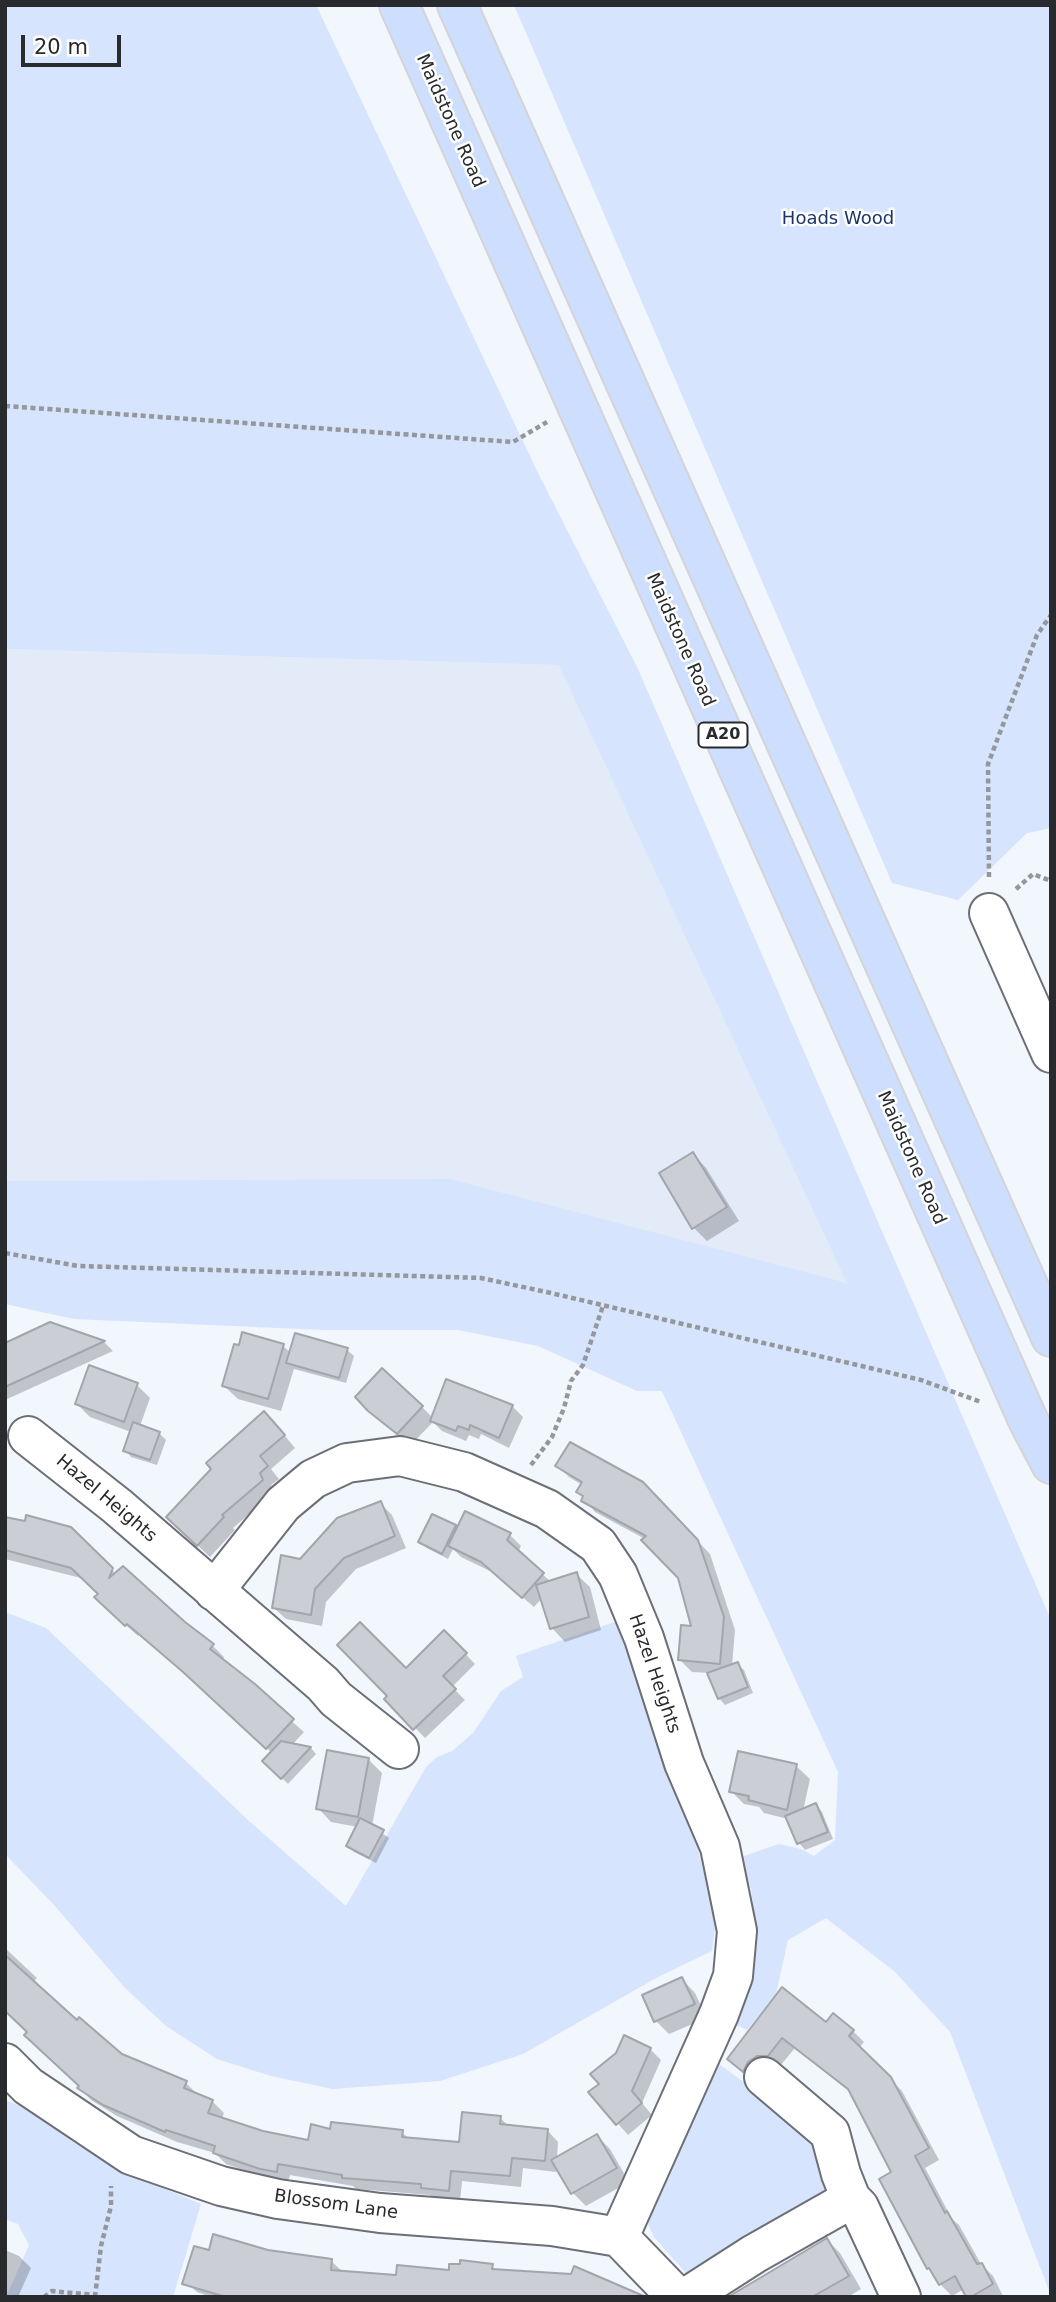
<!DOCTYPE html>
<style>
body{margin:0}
#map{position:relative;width:1056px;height:2302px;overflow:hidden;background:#f2f6fd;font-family:"DejaVu Sans",sans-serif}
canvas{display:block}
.frame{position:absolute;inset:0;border:7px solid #292a2d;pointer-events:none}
.scale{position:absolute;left:21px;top:35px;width:100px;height:32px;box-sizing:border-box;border:4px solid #292a2d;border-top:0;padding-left:9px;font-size:21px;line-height:24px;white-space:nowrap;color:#292a2d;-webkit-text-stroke:5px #fff;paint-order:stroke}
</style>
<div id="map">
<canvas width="1056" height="2302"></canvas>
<div class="frame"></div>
<div class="scale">20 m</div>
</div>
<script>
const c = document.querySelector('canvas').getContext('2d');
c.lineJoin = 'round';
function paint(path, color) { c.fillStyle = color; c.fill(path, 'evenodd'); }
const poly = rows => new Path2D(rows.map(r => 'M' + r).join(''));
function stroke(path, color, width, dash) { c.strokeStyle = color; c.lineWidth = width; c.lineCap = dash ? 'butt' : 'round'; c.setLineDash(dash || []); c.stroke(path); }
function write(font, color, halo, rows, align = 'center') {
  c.font = font + ' "DejaVu Sans",sans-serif'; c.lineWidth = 5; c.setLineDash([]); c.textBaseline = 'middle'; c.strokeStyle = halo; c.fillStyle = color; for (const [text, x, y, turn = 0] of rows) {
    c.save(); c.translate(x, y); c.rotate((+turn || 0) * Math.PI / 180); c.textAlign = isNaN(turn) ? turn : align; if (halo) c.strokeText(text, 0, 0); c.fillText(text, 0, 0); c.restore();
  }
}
paint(poly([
 [5,649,637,667,924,1330,5,1212]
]), '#e3ebf8');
paint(poly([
 [5,5,316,5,538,473,637,667,1051,1620,1051,2296,950,2032,895,1972,826,1918,788,1940,776,1994,747,2030,736,2025,751,1974,755,1919,751,1890,741,1857,779,1844,801,1849,814,1856,835,1840,838,1772,662,1391,637,1391,538,1346,458,1330,324,1330,74,1319,5,1304,5,1181,450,1179,847,1283,559,665,5,649],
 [514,5,1051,5,1051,828,1027,833,958,900,892,883],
 [5,1612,46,1628,249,1821,346,1906,426,1767,437,1757,452,1751,473,1733,501,1691,523,1677,516,1656,623,1619,694,1833,711,1900,715,1929,712,1951,656,1978,523,2054,440,2081,333,2089,271,2076,217,2059,166,2026,125,1988,55,1906,5,1854],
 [715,2061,824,2141,828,2192,691,2279,654,2237,648,2224,649,2215],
 [5,2100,24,2107,76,2144,134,2176,201,2204,173,2297,6,2297,29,2245,18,2224,5,2219]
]), '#d6e4fe');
paint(poly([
 [693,1154,706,1168,739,1221,707,1241,694,1228,661,1174],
 [50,1324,104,1342,113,1351,5,1400,5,1344],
 [283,1346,291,1353,347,1350,354,1356,346,1383,294,1369,281,1411,238,1399,224,1386],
 [137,1385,150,1398,140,1426,159,1433,166,1440,157,1465,131,1457,125,1450,131,1432,90,1417,77,1404],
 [358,1397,422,1407,433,1418,512,1406,523,1417,509,1448,481,1434,479,1439,469,1435,466,1441,442,1431,433,1422,409,1447],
 [276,1425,295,1448,271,1469,279,1479,271,1485,274,1493,233,1528,235,1530,210,1557,180,1529],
 [557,1466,655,1496,710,1554,735,1630,732,1666,737,1664,744,1670,753,1693,725,1705,719,1698,710,1673,692,1672,680,1660,693,1629,680,1577,645,1539,595,1512,578,1492,582,1485,569,1477],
 [380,1503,392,1515,406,1548,356,1569,326,1602,322,1626,286,1619,274,1608],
 [5,1519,70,1528,116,1574,213,1646,224,1657,222,1660,304,1732,292,1745,311,1748,316,1754,288,1784,265,1761,272,1753,197,1683,139,1634,138,1636,108,1609,100,1594,85,1579,5,1559],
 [455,1526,458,1529,510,1535,521,1546,518,1552,551,1582,576,1574,590,1587,601,1630,565,1642,552,1628,542,1598,534,1607,494,1573,461,1557,453,1549,448,1559,427,1548,420,1542],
 [444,1632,475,1664,452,1687,465,1700,425,1738,387,1699,406,1670],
 [368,1759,382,1773,372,1826,389,1838,376,1863,354,1852,348,1846,358,1827,331,1822,318,1808],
 [796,1766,810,1779,803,1811,816,1805,822,1812,833,1839,805,1850,799,1843,788,1819,764,1813,759,1807,744,1804,731,1791],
 [6,1949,37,1978,33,1982,77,2022,121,2055,186,2083,197,2094,212,2101,224,2113,222,2119,263,2133,310,2142,332,2131,402,2132,409,2139,460,2144,500,2118,510,2127,547,2130,558,2142,557,2158,597,2136,610,2149,629,2182,586,2206,573,2193,556,2165,556,2172,523,2168,521,2187,462,2181,460,2202,434,2200,430,2195,356,2189,353,2186,290,2175,288,2182,273,2180,226,2164,215,2153,177,2142,117,2116,91,2100,5,2009],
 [682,1979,695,1993,707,2018,669,2034,656,2021],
 [782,1989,826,2025,853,2031,864,2042,859,2048,902,2091,939,2160,925,2168,952,2219,959,2225,981,2264,993,2276,1003,2296,968,2297,964,2289,952,2296,940,2284,929,2268,894,2173,851,2093,795,2048,780,2066,755,2082,729,2058],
 [650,2049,661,2060,642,2103,652,2115,628,2135,591,2093],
 [827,2240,840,2253,861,2289,848,2297,732,2297],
 [5,2250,19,2256,31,2268,18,2297,5,2297],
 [210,2252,268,2252,331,2261,343,2272,398,2277,492,2266,497,2271,565,2297,211,2297,197,2292,185,2281]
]), '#0003');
const building = poly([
 [693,1152,727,1207,692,1229,659,1173,693,1152],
 [50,1322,105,1341,5,1387,5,1343,50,1322],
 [242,1332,284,1344,268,1399,222,1386,234,1344,239,1345,242,1332],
 [295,1333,348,1348,339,1378,286,1363,295,1333],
 [89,1365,138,1383,124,1422,75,1404,89,1365],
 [382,1368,423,1406,397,1434,368,1411,355,1397,382,1368],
 [446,1379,513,1405,499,1438,470,1425,469,1430,458,1426,456,1431,430,1421,446,1379],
 [264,1411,285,1435,260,1456,268,1466,260,1473,263,1480,222,1515,224,1517,197,1546,166,1517,211,1469,206,1463,264,1411],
 [133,1422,160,1432,150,1460,123,1451,133,1422],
 [570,1442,643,1482,698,1540,724,1617,720,1664,678,1660,681,1625,691,1626,678,1578,641,1540,646,1536,581,1501,583,1496,576,1492,582,1482,555,1466,570,1442],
 [381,1501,395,1536,344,1558,315,1589,311,1615,272,1608,281,1555,300,1559,337,1518,381,1501],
 [465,1511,511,1533,507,1540,544,1573,522,1598,481,1562,448,1546,465,1511],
 [432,1514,456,1525,442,1554,418,1542,432,1514],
 [26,1515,71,1527,113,1568,109,1578,123,1566,185,1622,214,1644,210,1649,255,1684,294,1719,266,1749,183,1672,127,1624,125,1626,94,1597,98,1594,71,1568,5,1550,5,1517,25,1521,26,1515],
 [577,1572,589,1617,550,1629,536,1585,577,1572],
 [360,1622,406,1668,444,1630,467,1653,443,1676,456,1689,413,1730,384,1699,387,1696,337,1645,360,1622],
 [738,1662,748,1687,718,1699,707,1673,738,1662],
 [281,1741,311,1747,281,1779,262,1761,281,1741],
 [327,1750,369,1758,358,1817,316,1809,327,1750],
 [738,1751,797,1764,787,1810,748,1800,749,1796,729,1792,738,1751],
 [816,1803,828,1832,797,1844,785,1816,816,1803],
 [360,1818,384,1830,369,1858,346,1846,360,1818],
 [5,1955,77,2020,79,2017,122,2054,187,2081,184,2088,213,2100,208,2113,263,2131,308,2140,311,2124,330,2129,331,2122,403,2130,402,2137,459,2142,462,2112,501,2116,500,2124,548,2129,545,2161,512,2158,510,2176,451,2171,449,2191,421,2188,421,2184,342,2178,342,2175,278,2164,277,2172,260,2169,213,2153,215,2146,166,2130,165,2132,103,2105,77,2088,79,2086,24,2035,27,2032,5,2011,5,1955],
 [682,1977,695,2004,654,2022,642,1995,682,1977],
 [782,1987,826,2022,833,2013,854,2030,849,2036,891,2077,929,2148,915,2156,945,2213,947,2211,977,2264,982,2263,993,2284,971,2297,966,2297,955,2276,939,2285,929,2268,927,2269,879,2179,891,2172,848,2089,782,2038,768,2056,757,2056,748,2062,743,2072,727,2059,782,1987],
 [624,2035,651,2048,632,2091,642,2103,616,2125,588,2092,599,2084,590,2074,616,2053,624,2035],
 [597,2134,617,2168,571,2194,551,2160,597,2134],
 [213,2234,268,2250,332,2259,331,2270,396,2275,397,2265,449,2270,449,2264,460,2264,460,2260,493,2264,492,2269,571,2274,574,2266,646,2297,226,2297,182,2284,194,2246,209,2250,213,2234],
 [827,2238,849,2276,812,2297,728,2297,827,2238]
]);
paint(building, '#cbced5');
stroke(building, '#a2a5ac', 2);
const minor = poly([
 [989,913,1051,1053],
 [28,1436,117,1506,323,1684,336,1699,399,1749],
 [214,1591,283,1504,313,1479,347,1463,400,1456,464,1472,547,1509,598,1545,618,1575,644,1638,684,1763,720,1847,737,1931,733,1976,719,2014,619,2237],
 [5,2063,28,2086,131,2155,221,2186,278,2199,380,2213,552,2226,619,2237,677,2297],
 [764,2077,830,2133,841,2174,851,2199,859,2207,901,2297],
 [687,2297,754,2254,851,2199]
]);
const major = poly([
 [399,5,1028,1420,1051,1464],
 [457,5,1051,1337]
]);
stroke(minor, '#6c6f75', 42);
stroke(major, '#d4d4d5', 42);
stroke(poly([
 [5,406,513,442,547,422],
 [989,877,988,764,1037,635,1051,615],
 [1016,889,1033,874,1051,881],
 [5,1253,78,1266,481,1278,551,1293,921,1380,981,1402],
 [531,1465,552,1437,564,1408,571,1381,583,1365,603,1306],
 [44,2297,52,2291,94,2295],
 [95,2297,101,2246,111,2206,111,2186]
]), '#94979c', 4.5, [5, 3.5]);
stroke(minor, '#fff', 38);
stroke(major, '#cddeff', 38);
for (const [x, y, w] of [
 [723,735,49]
]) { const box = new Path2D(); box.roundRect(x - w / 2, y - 12.5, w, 25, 5); c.fillStyle = '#fff'; c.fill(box); stroke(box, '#292a2d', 2); }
write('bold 16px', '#292a2d', null, [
 ["A20",723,735]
]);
write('18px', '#292a2d', '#fff', [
 ["Maidstone Road",450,121,66],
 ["Maidstone Road",680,640,66],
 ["Maidstone Road",911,1158,66],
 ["Hazel Heights",106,1499,40],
 ["Hazel Heights",654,1674,71],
 ["Blossom Lane",336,2205,8]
]);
write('18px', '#1c3569', '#fff', [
 ["Hoads Wood",838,219]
]);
</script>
